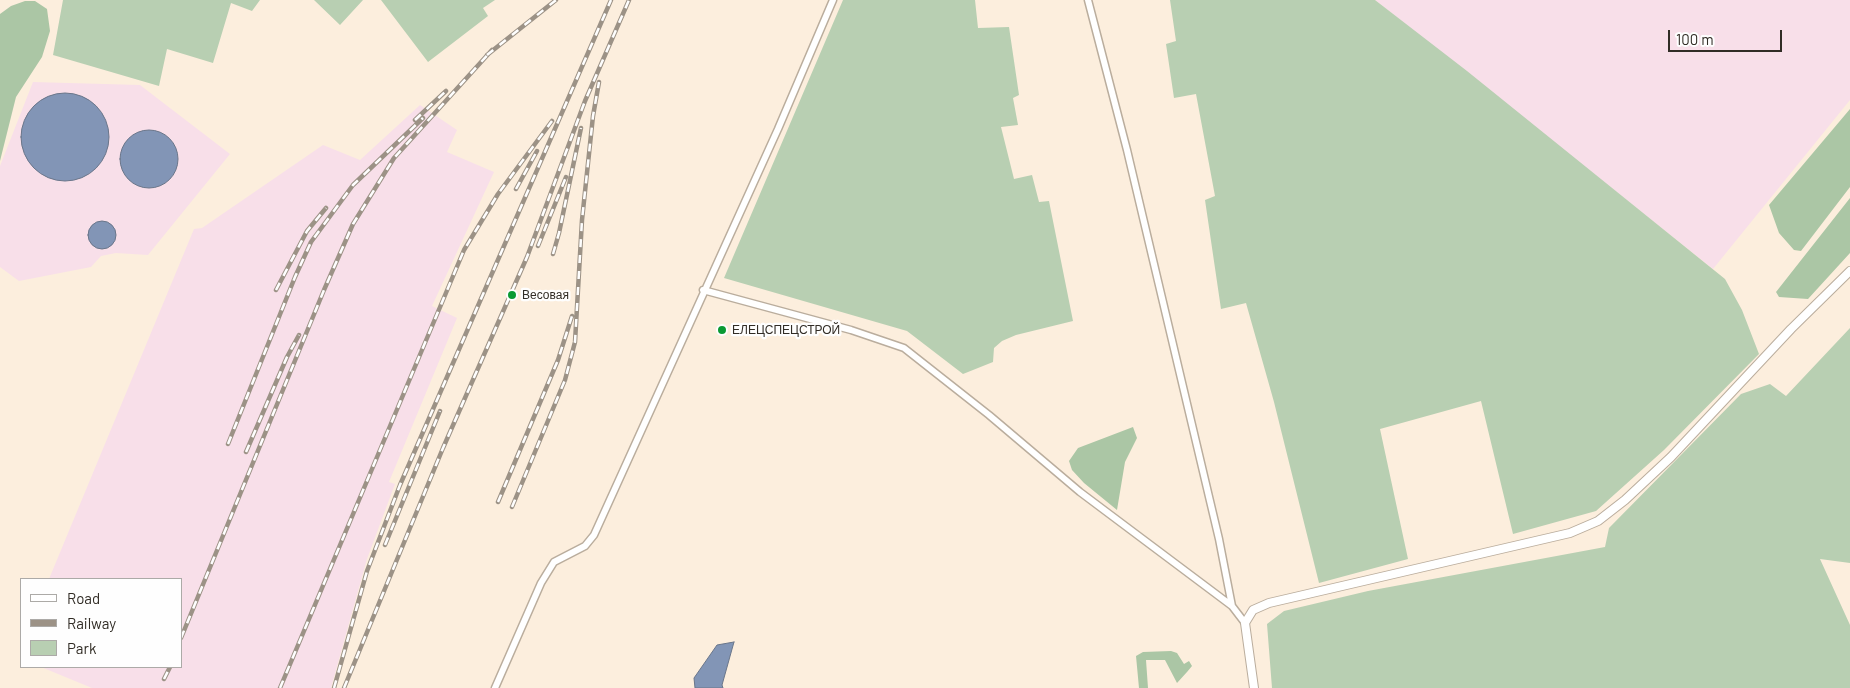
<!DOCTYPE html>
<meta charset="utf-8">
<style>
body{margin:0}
#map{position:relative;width:1850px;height:688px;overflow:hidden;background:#fceedd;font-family:Barlow,sans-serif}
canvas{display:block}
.legend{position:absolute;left:20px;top:578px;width:162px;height:90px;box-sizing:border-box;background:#fefefe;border:1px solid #acaaa7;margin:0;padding:6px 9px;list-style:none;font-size:15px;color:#312c25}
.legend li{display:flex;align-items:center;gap:10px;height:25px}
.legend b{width:25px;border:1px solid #acaaa7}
.scale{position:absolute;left:1668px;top:30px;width:114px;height:22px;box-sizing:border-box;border:2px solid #312c25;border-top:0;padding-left:6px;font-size:15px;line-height:18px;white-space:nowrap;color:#312c25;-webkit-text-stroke:4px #fefefe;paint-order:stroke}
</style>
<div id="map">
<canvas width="1850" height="688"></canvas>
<ul class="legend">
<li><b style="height:6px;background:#fff"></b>Road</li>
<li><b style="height:6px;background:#9c9286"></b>Railway</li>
<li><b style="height:14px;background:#b8cfb2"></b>Park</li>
</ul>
<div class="scale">100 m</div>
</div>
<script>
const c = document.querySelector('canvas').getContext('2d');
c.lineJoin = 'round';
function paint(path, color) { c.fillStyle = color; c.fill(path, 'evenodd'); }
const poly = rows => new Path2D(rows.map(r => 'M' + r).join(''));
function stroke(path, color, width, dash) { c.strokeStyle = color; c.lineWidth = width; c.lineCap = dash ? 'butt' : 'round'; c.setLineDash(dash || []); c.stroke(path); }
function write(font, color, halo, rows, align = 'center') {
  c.font = font + ' Barlow,sans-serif'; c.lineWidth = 4.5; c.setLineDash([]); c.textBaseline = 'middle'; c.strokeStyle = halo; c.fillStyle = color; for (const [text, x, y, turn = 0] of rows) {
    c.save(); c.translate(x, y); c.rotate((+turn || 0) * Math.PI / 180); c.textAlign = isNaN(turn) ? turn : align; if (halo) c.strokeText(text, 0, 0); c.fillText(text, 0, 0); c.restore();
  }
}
paint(poly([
 [1375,0,1850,0,1850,100,1713,269],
 [33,82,140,85,230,154,148,255,116,253,101,256,91,267,19,281,0,267,0,166],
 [420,105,457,130,447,152,494,172,432,306,457,318,389,482,395,484,367,559,331,688,92,688,41,667,181,667,181,579,49,579,194,229,202,228,323,145,360,160]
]), '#f8dfe9');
paint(poly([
 [63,0,260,0,252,11,231,3,213,63,167,49,159,86,53,55],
 [314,0,363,0,340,25],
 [381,0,495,0,483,8,488,16,428,62],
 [843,0,975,0,978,28,1009,27,1019,95,1013,98,1018,125,1001,127,1014,179,1032,175,1039,202,1049,201,1073,321,1016,335,1002,341,994,348,993,362,963,374,907,331,724,278],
 [1170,0,1375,0,1467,71,1725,279,1742,310,1759,354,1664,450,1596,511,1513,534,1481,401,1380,429,1408,559,1319,583,1274,402,1246,303,1221,309,1205,200,1215,196,1196,94,1174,98,1166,44,1176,41],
 [1850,328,1850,563,1820,559,1850,625,1850,688,1272,688,1267,624,1284,611,1368,591,1605,547,1609,528,1741,394,1770,384,1786,396]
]), '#b8cfb2');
paint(poly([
 [25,1,35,1,47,9,50,31,42,57,16,97,0,161,0,14,11,6],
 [1850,109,1850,187,1801,251,1794,250,1779,233,1769,205],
 [1850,198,1850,253,1808,299,1779,297,1776,292],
 [1133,427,1137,438,1125,462,1117,510,1084,483,1072,470,1069,461,1078,448],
 [1171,651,1177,653,1184,664,1189,661,1192,666,1187,672,1177,683,1165,660,1146,660,1148,688,1139,688,1136,656,1143,652]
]), '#abc6a5');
const water = poly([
 '21 137a44 44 0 1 1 88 0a44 44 0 1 1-88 0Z',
 '120 159a29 29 0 1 1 58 0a29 29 0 1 1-58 0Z',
 '88 235a14 14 0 1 1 28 0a14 14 0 1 1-28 0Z',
 [734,642,722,685,723,688,695,688,694,678,717,645,734,642]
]);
paint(water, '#8295b6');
stroke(water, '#6a768a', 1);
const minor = poly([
 [1088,0,1127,150,1219,539,1232,606],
 [703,290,851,330,904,348,989,415,1080,492,1232,606,1245,623],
 [495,688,541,583,554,562,585,546,594,535,778,129,833,0]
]);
const tertiary = poly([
 [1254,688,1245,623,1253,610,1269,603,1570,533,1598,521,1625,500,1671,457,1791,329,1850,271]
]);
stroke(minor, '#baad9d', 9);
stroke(tertiary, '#baad9d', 10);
stroke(minor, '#fff', 6);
stroke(tertiary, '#fff', 8);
const rail = poly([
 [487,55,556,0],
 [415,120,446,91],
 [516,189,537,151],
 [538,246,566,177],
 [553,254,559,233,581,128],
 [276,290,307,231,326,208],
 [228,444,295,277,311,242,353,185,423,118],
 [246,452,287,357,299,335],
 [498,502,558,360,572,316],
 [512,507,565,380,575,342,582,220,593,116,599,82],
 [385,545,440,411],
 [181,638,324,290,353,224,394,158,492,50],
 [164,679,170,667],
 [280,688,464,250,498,194,552,121],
 [334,688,367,571,400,485,611,0],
 [344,688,443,448,527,257,585,101,629,0]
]);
stroke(rail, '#9c9286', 4.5);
stroke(rail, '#fefefe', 2.5, [8]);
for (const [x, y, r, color] of [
 [512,295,5,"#0a9a33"],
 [722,330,5,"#0a9a33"]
]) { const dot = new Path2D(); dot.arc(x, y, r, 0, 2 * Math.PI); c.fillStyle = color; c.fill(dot); stroke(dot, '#fefefe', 2); }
write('12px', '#312c25', '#fefefe', [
 ["Весовая",522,295],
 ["ЕЛЕЦСПЕЦСТРОЙ",732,330]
], 'left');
</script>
